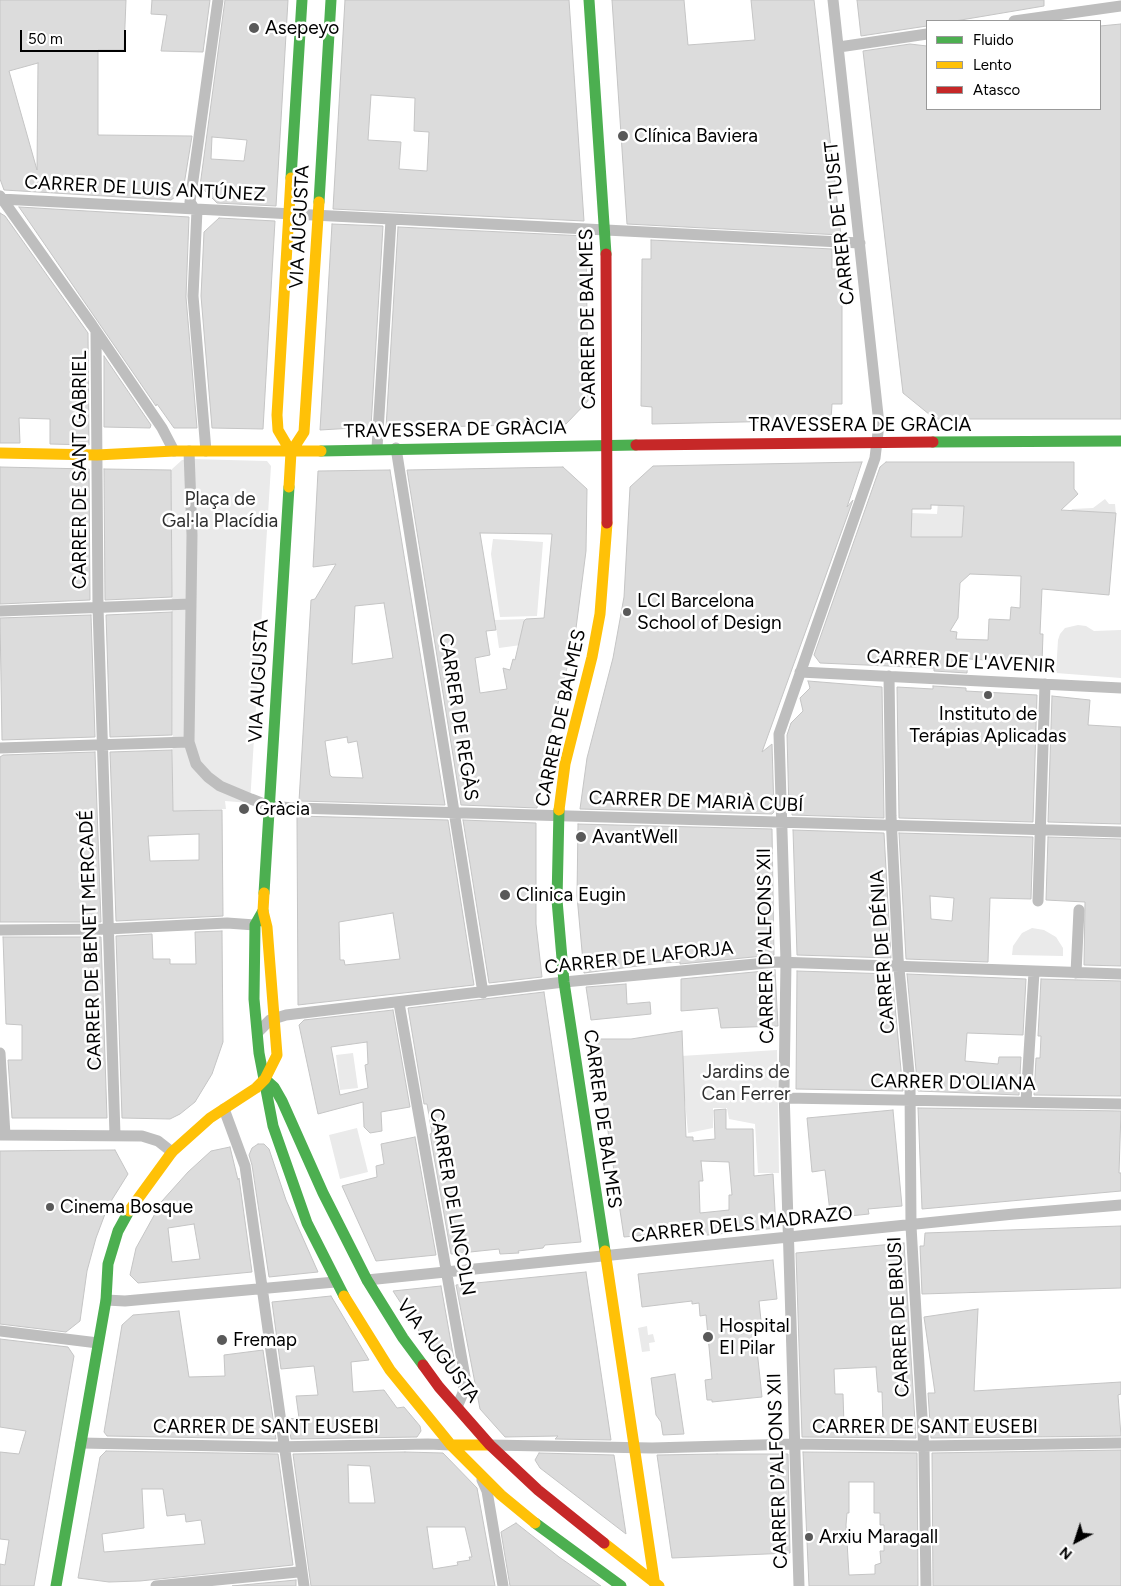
<!DOCTYPE html>
<meta charset="utf-8">
<style>
body{margin:0}
#map{position:relative;width:1121px;height:1586px;overflow:hidden;background:#fff;font-family:Figtree,sans-serif}
canvas{display:block}
.legend{position:absolute;left:926px;top:20px;width:175px;height:90px;box-sizing:border-box;background:#fff;border:1px solid #999;margin:0;padding:6px 9px;list-style:none;font-size:15px;color:#000}
.legend li{display:flex;align-items:center;gap:10px;height:25px}
.legend b{width:25px;border:1px solid #999}
.north{position:absolute;left:1051px;top:1516px;width:50px;height:50px;-webkit-text-stroke:4px #fff;paint-order:stroke;rotate:220deg;font-size:14px;font-weight:700;line-height:20px;text-align:center;color:#000}
.north::after{content:'';display:block;margin:auto;width:18px;height:22px;background:#000;clip-path:polygon(50% 0,100% 100%,50% 72%,0 100%)}
.scale{position:absolute;left:20px;top:30px;width:106px;height:22px;box-sizing:border-box;border:2px solid #000;border-top:0;padding-left:6px;font-size:15px;line-height:18px;white-space:nowrap;color:#000;-webkit-text-stroke:4px #fff;paint-order:stroke}
</style>
<div id="map">
<canvas width="1121" height="1586"></canvas>
<ul class="legend">
<li><b style="height:6px;background:#4caf50"></b>Fluido</li>
<li><b style="height:6px;background:#ffc107"></b>Lento</li>
<li><b style="height:6px;background:#c62828"></b>Atasco</li>
</ul>
<div class="north">N</div>
<div class="scale">50 m</div>
</div>
<script>
const c = document.querySelector('canvas').getContext('2d');
c.lineJoin = 'round';
function paint(path, color) { c.fillStyle = color; c.fill(path, 'evenodd'); }
const poly = rows => new Path2D(rows.map(r => 'M' + r).join(''));
function stroke(path, color, width, dash) { c.strokeStyle = color; c.lineWidth = width; c.lineCap = dash ? 'butt' : 'round'; c.setLineDash(dash || []); c.stroke(path); }
function write(font, color, halo, rows, align = 'center') {
  c.font = font + ' Figtree,sans-serif'; c.lineWidth = 5; c.setLineDash([]); c.textBaseline = 'middle'; c.strokeStyle = halo; c.fillStyle = color; for (const [text, x, y, turn = 0] of rows) {
    c.save(); c.translate(x, y); c.rotate((+turn || 0) * Math.PI / 180); c.textAlign = isNaN(turn) ? turn : align; if (halo) c.strokeText(text, 0, 0); c.fillText(text, 0, 0); c.restore();
  }
}
paint(poly([
 [189,459,267,461,271,466,250,803,225,801,226,809,173,811,171,470,182,460],
 [1105,499,1109,504,1115,504,1116,515,1071,511,1072,509,1093,508],
 [938,502,945,506,957,506,964,502,962,537,911,537,911,513,937,514],
 [493,539,543,542,537,616,500,617,491,554],
 [526,619,520,642,521,645,499,648,495,620],
 [1078,625,1086,626,1094,631,1121,630,1121,678,1056,673,1058,640,1060,634,1065,628],
 [1032,928,1044,930,1056,937,1063,948,1063,956,1012,955,1013,946,1022,933],
 [777,1050,779,1173,758,1173,755,1124,729,1119,727,1108,713,1108,713,1128,688,1133,681,1056],
 [353,1053,358,1088,340,1090,336,1055],
 [357,1128,368,1172,340,1179,329,1135],
 [647,1326,648,1335,653,1334,655,1342,649,1343,650,1351,642,1352,638,1328]
]), '#eaeaea');
const building = poly([
 [0,0,126,0,124,50,98,50,98,135,192,136,183,191,171,200,4,190,0,179,0,0],
 [38,63,37,170,9,71,38,63],
 [152,0,210,0,203,52,161,51,167,15,151,14,152,0],
 [225,0,288,0,276,206,217,203,200,186,225,0],
 [212,137,247,140,244,161,211,159,212,137],
 [345,0,569,0,584,221,333,209,345,0],
 [371,95,415,98,414,131,429,132,427,171,399,169,401,142,368,140,371,95],
 [612,0,684,0,688,45,755,40,751,0,814,0,841,235,627,224,612,0],
 [857,0,1044,0,1044,6,955,21,927,21,927,26,861,36,857,0],
 [1121,24,1121,419,935,419,903,393,863,51,910,44,927,46,927,109,1100,109,1100,26,1121,24],
 [19,207,189,217,186,297,197,428,174,428,157,404,156,406,19,207],
 [0,213,5,216,88,333,89,445,50,444,50,419,19,418,20,443,0,443,0,213],
 [219,218,275,221,263,429,212,428,201,296,204,232,219,218],
 [332,224,383,226,371,427,320,430,332,224],
 [398,227,586,236,588,401,566,424,386,428,398,227],
 [651,240,832,249,832,269,842,269,842,404,832,404,831,420,652,424,652,407,641,406,642,259,651,259,651,240],
 [104,356,151,425,150,428,104,427,104,356],
 [862,462,847,507,853,500,762,752,772,744,774,812,772,814,580,809,587,758,613,658,624,597,630,487,653,466,862,462],
 [886,462,1074,462,1074,489,1078,494,1061,510,1116,513,1109,595,1042,589,1040,634,1043,634,1042,663,968,659,967,673,934,671,934,668,820,663,814,655,880,467,886,462],
 [931,505,964,506,962,537,911,537,912,509,931,509,931,505],
 [970,574,1021,576,1020,608,1011,607,1010,620,989,619,988,640,956,639,957,632,950,631,958,618,960,583,970,574],
 [0,467,89,469,90,600,0,604,0,467],
 [563,467,587,489,586,551,575,636,547,747,537,808,461,805,407,470,563,467],
 [480,533,552,534,544,618,526,619,524,621,515,660,513,659,510,670,503,668,507,689,480,693,475,658,490,655,486,631,496,630,480,533],
 [104,469,171,470,172,597,105,600,104,469],
 [390,470,445,805,299,801,311,600,315,599,336,564,313,567,318,471,390,470],
 [384,603,393,658,352,664,355,606,384,603],
 [347,737,348,743,357,741,363,778,332,777,330,775,325,741,347,737],
 [172,612,172,735,110,737,106,615,172,612],
 [91,615,95,737,2,740,0,618,91,615],
 [808,681,882,687,884,818,792,815,792,811,789,811,787,735,791,723,803,711,800,698,810,688,808,681],
 [933,686,966,688,966,691,1037,695,1033,822,899,818,897,687,933,689,933,686],
 [1052,696,1090,700,1088,725,1121,727,1121,824,1048,822,1052,696],
 [172,750,173,811,222,810,223,916,116,921,110,752,172,750],
 [199,834,199,860,150,861,148,836,199,834],
 [95,752,101,922,0,922,0,757,3,755,95,752],
 [297,816,448,820,474,985,298,1005,297,816],
 [393,913,400,959,345,965,344,960,340,960,339,922,393,913],
 [463,820,536,823,536,924,542,977,489,983,463,820],
 [578,824,772,829,774,955,680,964,680,962,661,963,584,973,577,896,578,824],
 [793,830,884,833,891,958,797,955,793,830],
 [899,833,1033,837,1031,899,990,898,988,962,906,959,899,833],
 [930,896,954,898,952,921,931,919,930,896],
 [1048,837,1121,839,1121,966,1084,965,1085,902,1046,900,1048,837],
 [222,931,223,1042,212,1074,195,1102,180,1114,170,1119,122,1118,116,936,152,934,153,959,170,959,170,964,196,964,195,932,222,931],
 [3,937,101,937,107,1118,12,1118,8,1060,22,1060,22,1025,6,1024,3,937],
 [775,970,778,1026,721,1028,718,1008,681,1011,681,979,775,970],
 [797,971,892,974,903,1091,796,1089,797,971],
 [907,974,1026,979,1023,1035,967,1033,965,1061,998,1064,999,1057,1021,1057,1019,1095,918,1091,907,974],
 [1041,979,1121,981,1121,1096,1034,1095,1036,1058,1040,1058,1041,1036,1038,1036,1041,979],
 [626,984,627,1004,650,1002,651,1014,591,1020,586,987,626,984],
 [544,992,581,1242,545,1245,543,1248,518,1251,519,1253,500,1254,499,1249,451,1254,430,1134,432,1133,427,1104,424,1104,408,1008,544,992],
 [393,1010,410,1107,381,1112,382,1131,370,1133,364,1127,363,1102,318,1114,299,1025,304,1020,393,1010],
 [367,1042,368,1064,365,1065,368,1088,340,1095,331,1047,367,1042],
 [682,1031,686,1137,693,1137,693,1141,715,1139,714,1110,726,1109,726,1129,753,1129,754,1176,773,1174,776,1228,708,1235,701,1235,701,1230,624,1237,594,1039,631,1039,682,1031],
 [701,1161,729,1162,732,1195,729,1195,729,1210,700,1213,699,1181,703,1181,701,1161],
 [918,1108,1121,1111,1119,1173,1121,1173,1121,1191,922,1209,918,1108],
 [893,1110,902,1206,868,1209,869,1214,850,1216,849,1212,830,1212,825,1170,812,1172,807,1118,893,1110],
 [415,1137,436,1255,376,1261,342,1186,377,1177,376,1166,384,1164,381,1144,415,1137],
 [258,1144,264,1144,269,1149,286,1200,318,1272,269,1277,252,1165,249,1155,252,1148,258,1144],
 [230,1147,238,1180,239,1178,252,1272,138,1283,130,1275,136,1248,162,1201,188,1172,211,1151,230,1147],
 [194,1224,200,1259,172,1262,168,1228,194,1224],
 [115,1150,128,1174,108,1206,96,1238,87,1271,80,1321,66,1332,0,1324,0,1151,115,1150],
 [1121,1226,1121,1288,922,1294,920,1246,924,1246,925,1233,1121,1226],
 [904,1243,916,1438,802,1437,796,1253,904,1243],
 [876,1367,878,1392,882,1392,883,1423,844,1425,843,1394,835,1394,834,1369,876,1367],
 [773,1260,777,1299,759,1301,762,1330,755,1331,762,1397,712,1402,712,1400,707,1400,705,1380,712,1379,706,1315,700,1316,699,1303,692,1304,692,1301,642,1307,638,1274,773,1260],
 [586,1272,611,1440,555,1439,558,1436,505,1437,480,1409,456,1285,586,1272],
 [441,1286,455,1365,452,1370,445,1368,432,1351,393,1291,441,1286],
 [331,1296,369,1360,351,1362,353,1392,384,1390,397,1408,404,1407,420,1426,421,1431,417,1437,291,1439,288,1419,299,1418,296,1396,318,1395,314,1366,281,1369,272,1302,331,1296],
 [978,1309,974,1391,1121,1382,1121,1394,1118,1395,1121,1436,931,1438,928,1393,935,1393,924,1317,978,1309],
 [179,1311,189,1377,225,1376,224,1355,263,1350,276,1439,107,1436,104,1432,122,1325,133,1315,179,1311],
 [0,1339,68,1347,74,1356,34,1586,0,1586,0,1564,5,1565,9,1540,0,1539,0,1452,19,1454,26,1431,0,1427,0,1339],
 [675,1374,684,1434,663,1435,661,1422,656,1415,651,1378,675,1374],
 [1121,1450,1121,1586,933,1586,932,1453,1121,1450],
 [106,1451,278,1454,293,1565,140,1581,109,1582,78,1578,100,1457,106,1451],
 [142,1489,163,1489,167,1516,185,1514,186,1522,201,1520,205,1544,104,1552,102,1534,144,1528,142,1489],
 [405,1452,443,1453,477,1488,495,1586,311,1586,293,1454,405,1452],
 [348,1465,370,1466,375,1503,349,1503,348,1465],
 [427,1527,465,1527,472,1557,469,1557,470,1560,457,1562,458,1565,433,1569,427,1527],
 [803,1452,917,1453,918,1586,809,1586,803,1452],
 [849,1482,874,1482,874,1513,880,1513,880,1525,884,1525,884,1551,880,1551,881,1563,875,1565,875,1574,849,1575,846,1525,847,1513,849,1513,849,1482],
 [539,1453,614,1455,626,1534,540,1468,535,1460,539,1453],
 [717,1454,788,1454,790,1553,672,1558,657,1455,717,1454],
 [516,1523,559,1557,601,1586,510,1586,501,1532,516,1523],
 [296,1580,296,1586,232,1586,296,1580]
]);
paint(building, '#dcdcdc');
stroke(building, '#c5c5c5', 1);
stroke(poly([
 [1014,21,1121,6],
 [839,47,927,34],
 [0,196,92,325,162,428,174,451],
 [0,199,860,243],
 [195,210,190,202,218,0],
 [197,210,193,296,206,451],
 [96,333,98,607,115,1135],
 [377,448,391,220],
 [396,448,483,993],
 [189,451,192,535,189,742,196,764,208,777,220,786,251,799,269,806,294,808,1121,832],
 [0,611,191,604],
 [800,672,1121,688],
 [889,676,891,816,898,958,910,1084,911,1226,924,1451,926,1586],
 [0,748,189,742],
 [1038,901,1045,684],
 [0,930,107,929,227,923,255,925],
 [1076,973,1079,910],
 [399,1003,465,1377,463,1393,457,1407],
 [258,1032,270,1020,286,1015,564,982,777,962,1121,974],
 [0,1053,5,1135],
 [785,1098,1121,1104],
 [1026,1102,1034,972],
 [224,1109,245,1166,304,1586],
 [0,1135,142,1136,158,1141,172,1152],
 [367,1280,1014,1214,1121,1205],
 [106,1300,125,1301,335,1282],
 [0,1331,98,1343],
 [81,1443,273,1447,428,1444,451,1445],
 [490,1445,652,1448,795,1444,923,1446,1121,1443],
 [482,1480,487,1491,503,1586],
 [156,1586,298,1572],
 [799,1586,784,1090,786,962,779,734,875,458,879,424,833,0]
]), '#bebebe', 11);
stroke(poly([
 [589,0,606,254],
 [291,178,302,0],
 [319,202,331,0],
 [933,442,1121,441],
 [321,451,636,445],
 [559,810,557,900,564,982,605,1251],
 [264,893,289,487],
 [263,911,255,925,254,999,259,1053,273,1126,307,1223,344,1296],
 [265,1079,274,1087,282,1101,323,1193,367,1280,403,1338,423,1365],
 [535,1523,621,1586],
 [56,1586,106,1300,108,1264,118,1231,129,1211]
]), '#4caf50', 11);
stroke(poly([
 [291,452,278,430,277,415,291,178],
 [0,453,97,455,174,451,321,451],
 [289,487,291,452,304,432,319,202],
 [559,810,565,764,592,657,600,614,607,523],
 [129,1211,172,1152,210,1118,256,1088,265,1079,277,1055,267,927,263,911,264,893],
 [605,1251,655,1586],
 [344,1296,390,1370,451,1445,501,1495,535,1523],
 [451,1445,490,1445],
 [604,1543,659,1586]
]), '#ffc107', 11);
stroke(poly([
 [606,254,607,523],
 [636,445,933,442],
 [423,1365,439,1387,490,1445,538,1490,604,1543]
]), '#c62828', 11);
for (const [x, y, r, color] of [
 [254,28,6,"#595959"],
 [623,136,6,"#595959"],
 [627,612,5,"#595959"],
 [988,695,5,"#595959"],
 [244,809,6,"#595959"],
 [581,837,6,"#595959"],
 [505,895,6,"#595959"],
 [50,1207,5,"#595959"],
 [708,1337,6,"#595959"],
 [222,1340,6,"#595959"],
 [809,1537,5,"#595959"]
]) { const dot = new Path2D(); dot.arc(x, y, r, 0, 2 * Math.PI); c.fillStyle = color; c.fill(dot); stroke(dot, '#fff', 2); }
write('19px', '#000', '#fff', [
 ["Asepeyo",265,28],
 ["Clínica Baviera",634,136],
 ["LCI Barcelona",637,601],
 ["School of Design",637,623],
 ["Instituto de",988,714,"center"],
 ["Terápias Aplicadas",988,736,"center"],
 ["Gràcia",255,809],
 ["AvantWell",592,837],
 ["Clinica Eugin",516,895],
 ["Cinema Bosque",60,1207],
 ["Hospital",719,1326],
 ["El Pilar",719,1348],
 ["Fremap",233,1340],
 ["Arxiu Maragall",819,1537]
], 'left');
write('19px', '#000', '#fff', [
 ["CARRER DE LUIS ANTÚNEZ",145,189,3],
 ["CARRER DE TUSET",840,223,-96],
 ["VIA AUGUSTA",300,227,-87],
 ["CARRER DE BALMES",588,319,-91],
 ["TRAVESSERA DE GRÀCIA",860,425],
 ["TRAVESSERA DE GRÀCIA",455,430,-1],
 ["CARRER DE SANT GABRIEL",80,470,-90],
 ["CARRER DE L'AVENIR",961,662,3],
 ["VIA AUGUSTA",259,681,-87],
 ["CARRER DE REGÀS",458,717,81],
 ["CARRER DE BALMES",561,718,-78],
 ["CARRER DE MARIÀ CUBÍ",696,802,2],
 ["CARRER DE BENET MERCADÉ",91,940,-92],
 ["CARRER D'ALFONS XII",766,946,-91],
 ["CARRER DE DÉNIA",883,952,-94],
 ["CARRER DE LAFORJA",639,958,-6],
 ["CARRER D'OLIANA",953,1083,1],
 ["CARRER DE BALMES",602,1119,82],
 ["CARRER DE LINCOLN",452,1202,80],
 ["CARRER DELS MADRAZO",742,1225,-6],
 ["CARRER DE BRUSI",899,1317,-93],
 ["VIA AUGUSTA",438,1351,53],
 ["CARRER DE SANT EUSEBI",266,1427],
 ["CARRER DE SANT EUSEBI",925,1427],
 ["CARRER D'ALFONS XII",778,1471,-92]
]);
write('19px', '#2f2f2f', '#fff', [
 ["Plaça de",220,499],
 ["Gal·la Placídia",220,521],
 ["Jardins de",746,1072],
 ["Can Ferrer",746,1094]
]);
</script>
